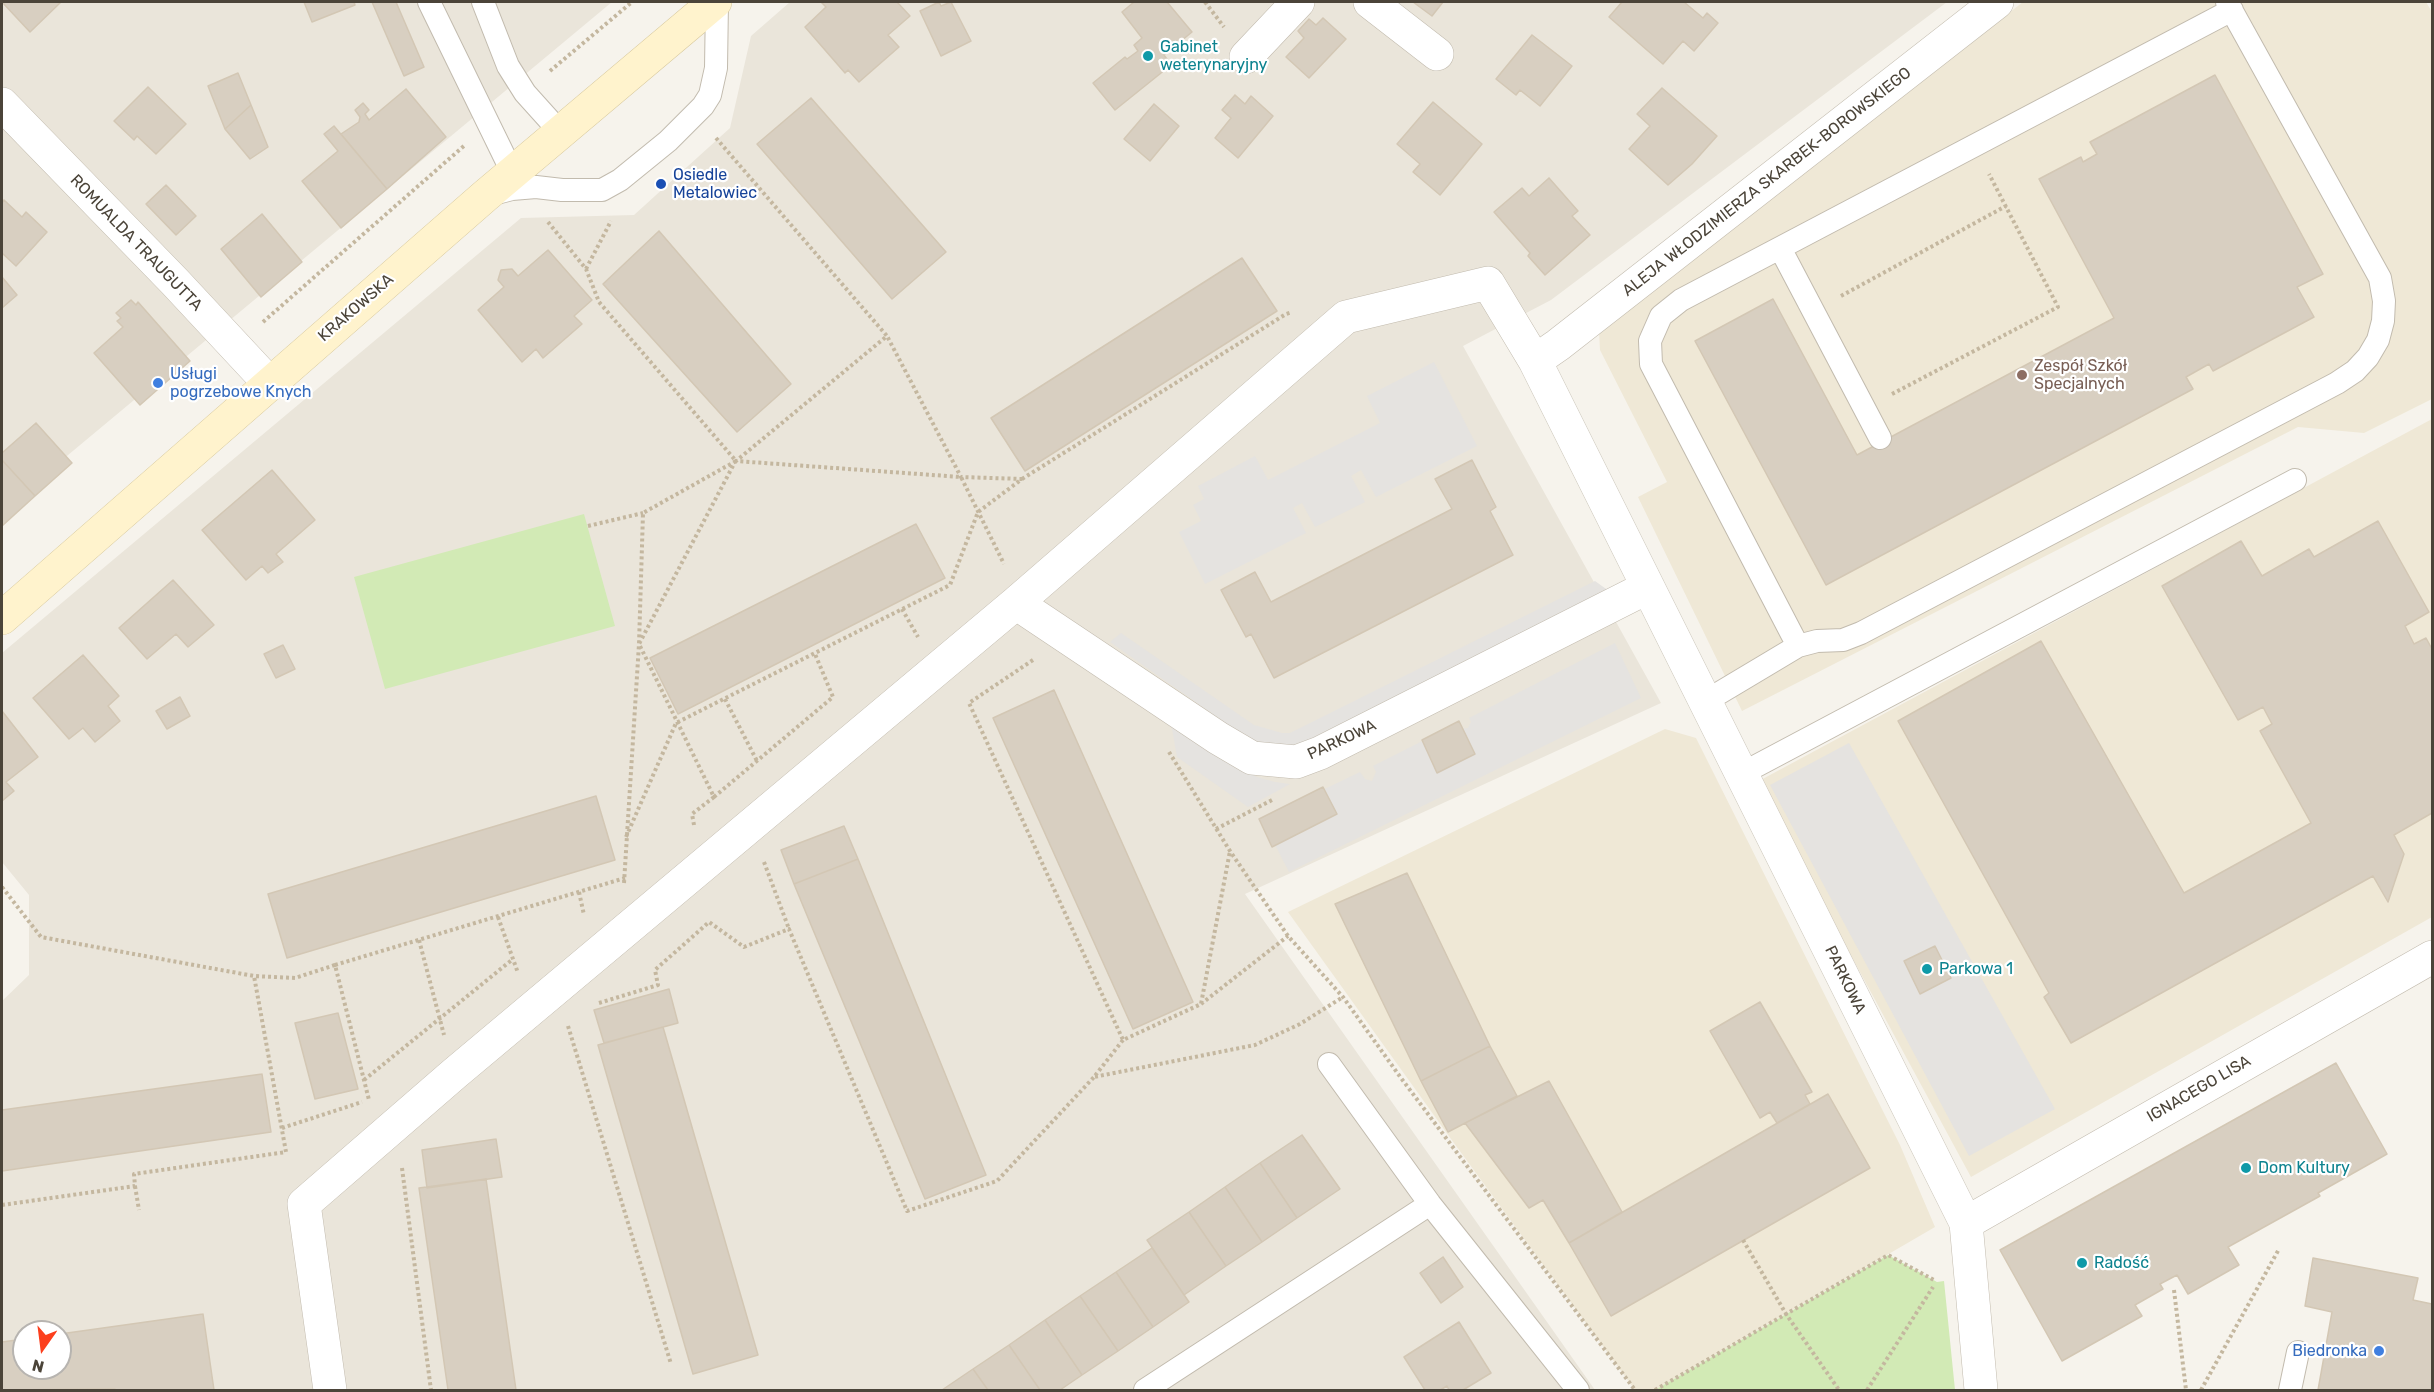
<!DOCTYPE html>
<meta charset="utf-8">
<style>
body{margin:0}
#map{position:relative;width:2434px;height:1392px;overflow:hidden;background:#f6f3ec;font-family:Rubik,sans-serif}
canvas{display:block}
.frame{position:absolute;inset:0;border:3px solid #4b4439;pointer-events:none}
.north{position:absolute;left:12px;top:1320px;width:60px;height:60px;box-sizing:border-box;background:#fff;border:2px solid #b7b4b0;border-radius:50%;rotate:194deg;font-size:16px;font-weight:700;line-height:24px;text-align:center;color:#4b4439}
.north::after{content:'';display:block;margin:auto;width:21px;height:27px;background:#fc3f1d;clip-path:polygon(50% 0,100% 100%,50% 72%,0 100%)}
</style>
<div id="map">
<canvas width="2434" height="1392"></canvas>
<div class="frame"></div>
<div class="north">N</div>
</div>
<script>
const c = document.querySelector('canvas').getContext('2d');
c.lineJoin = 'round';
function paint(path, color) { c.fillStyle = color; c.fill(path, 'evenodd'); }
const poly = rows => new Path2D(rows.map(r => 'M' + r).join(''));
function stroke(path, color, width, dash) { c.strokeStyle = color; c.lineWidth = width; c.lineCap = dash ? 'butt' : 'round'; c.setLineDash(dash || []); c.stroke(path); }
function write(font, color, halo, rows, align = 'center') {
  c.font = font + ' Rubik,sans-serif'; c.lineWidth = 4.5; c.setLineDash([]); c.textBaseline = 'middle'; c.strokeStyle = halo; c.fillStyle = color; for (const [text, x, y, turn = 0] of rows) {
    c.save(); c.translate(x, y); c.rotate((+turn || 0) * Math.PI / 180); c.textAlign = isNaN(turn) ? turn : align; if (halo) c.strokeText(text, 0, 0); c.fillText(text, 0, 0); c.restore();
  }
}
paint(poly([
 [2,2,612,2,2,510],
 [790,2,1947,2,1551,300,1463,346,1661,703,1245,894,1595,1390,2,1390,2,1001,29,975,29,895,2,862,2,653,521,218,634,215,730,128,751,36],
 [24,1332,60,1332,60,1368,24,1368]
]), '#eae5da');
paint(poly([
 [2023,2,2426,2,2432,12,2432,399,2364,433,2298,427,1742,711,1638,497,1667,482,1600,350,1599,331],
 [2432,419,2432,917,1971,1177,1757,782],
 [1665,729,1696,738,1900,1145,1935,1227,1655,1390,1635,1390,1451,1139,1288,912]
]), '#efe8d6');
paint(poly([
 [584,514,615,626,385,689,354,577],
 [1888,1255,1937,1282,1944,1281,1955,1390,1655,1390]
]), '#d2eab5');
paint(poly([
 [1434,362,1477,446,1376,497,1361,470,1351,476,1365,502,1315,527,1302,503,1293,508,1306,533,1205,584,1179,532,1201,521,1193,505,1204,499,1198,486,1255,456,1268,480,1380,423,1367,396],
 [1595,581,1609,591,1302,747,1265,746,1241,734,1110,642,1121,633,1254,725,1282,733,1290,733],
 [1615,643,1641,698,1289,872,1262,819,1360,772,1365,779,1372,781,1376,772,1373,766,1458,723,1461,729,1468,728,1471,722,1469,718],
 [1170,718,1257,777,1275,782,1290,784,1248,807,1177,757],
 [1849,743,2055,1109,1969,1156,1770,785]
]), '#e5e3e0');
const building = poly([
 [2,2,61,2,30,32,2,2],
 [304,2,354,2,355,5,312,22,304,2],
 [372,2,396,2,424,67,404,76,372,2],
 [821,2,897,2,910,16,888,35,899,47,859,82,848,70,845,73,805,27,826,7,821,2],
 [939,2,941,6,951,2,971,41,941,56,920,11,939,2],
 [1134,2,1167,2,1192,32,1164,55,1171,65,1115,110,1093,83,1125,57,1127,59,1138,51,1134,45,1142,38,1122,12,1134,2],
 [1413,2,1443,2,1432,16,1413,2],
 [1622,2,1684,2,1703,18,1707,13,1718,23,1694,51,1683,41,1663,64,1609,17,1622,2],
 [1323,18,1346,39,1309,78,1286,57,1304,38,1298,31,1309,19,1316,25,1323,18],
 [1532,35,1572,66,1540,106,1520,90,1516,95,1496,79,1532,35],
 [238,73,251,105,225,129,208,86,238,73],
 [2215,75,2323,274,2297,287,2314,317,2213,371,2209,364,2186,377,2193,389,1826,585,1695,341,1773,299,1857,455,2114,318,2039,179,2081,157,2083,162,2097,154,2090,142,2215,75],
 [148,87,186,124,156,154,137,136,134,140,114,121,148,87],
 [1662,88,1717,136,1692,164,1668,185,1629,149,1650,126,1637,114,1662,88],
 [406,89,446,137,387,189,341,134,359,122,360,117,355,110,363,103,369,110,365,114,369,120,406,89],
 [1235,95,1245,104,1251,96,1273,116,1238,158,1215,138,1231,118,1222,110,1235,95],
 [811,98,946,252,892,299,757,144,811,98],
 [1433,102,1482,144,1440,195,1413,172,1420,164,1397,144,1433,102],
 [1154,104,1179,126,1150,161,1124,139,1154,104],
 [251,105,268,147,250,159,225,129,251,105],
 [334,126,387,189,341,228,302,181,338,151,324,134,334,126],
 [1549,178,1578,211,1572,216,1590,235,1545,275,1528,256,1530,253,1494,212,1522,188,1529,196,1549,178],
 [166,185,196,216,176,235,146,204,166,185],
 [4,200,22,217,26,212,47,232,16,266,2,253,2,203,4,200],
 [262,214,302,262,261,297,221,249,262,214],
 [659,231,791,384,737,432,603,284,659,231],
 [548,250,592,300,574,316,582,324,543,358,536,349,522,362,478,310,504,287,498,280,501,270,512,269,518,276,548,250],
 [1242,258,1277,311,1025,471,991,418,1242,258],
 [2,277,17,295,2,308,2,277],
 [131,300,136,305,138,302,190,361,140,405,94,353,123,327,117,321,121,318,116,313,131,300],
 [36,423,72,463,35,496,2,460,2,453,36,423],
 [2,460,35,496,2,526,2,460],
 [1472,460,1496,507,1490,511,1513,555,1274,678,1251,634,1246,637,1221,590,1255,572,1271,602,1452,509,1435,479,1472,460],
 [272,470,315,520,276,554,283,562,268,573,262,566,246,580,202,530,272,470],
 [2378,521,2429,612,2405,626,2414,644,2426,638,2432,649,2432,813,2394,835,2404,854,2388,902,2373,876,2071,1043,2044,997,2049,993,1898,721,2041,641,2184,893,2311,823,2260,731,2272,724,2263,707,2238,720,2162,586,2241,541,2262,576,2309,549,2314,557,2378,521],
 [916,524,945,578,678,714,650,658,916,524],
 [173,580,214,625,188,647,176,634,147,659,119,628,173,580],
 [283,645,295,669,276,678,264,654,283,645],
 [83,655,119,696,108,706,120,721,95,742,83,728,69,739,33,698,83,655],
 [1054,690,1193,1002,1133,1029,993,718,1054,690],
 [180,697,190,716,167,729,156,711,180,697],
 [2,711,38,757,6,782,14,791,2,801,2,711],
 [1459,721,1475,754,1437,773,1422,740,1459,721],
 [1323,787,1337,814,1272,847,1259,819,1323,787],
 [596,796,615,860,287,958,268,894,596,796],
 [844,826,858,859,794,884,781,850,844,826],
 [858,859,986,1175,925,1199,794,884,858,859],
 [1407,873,1490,1046,1421,1081,1335,904,1407,873],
 [1935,946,1951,978,1920,994,1904,961,1935,946],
 [669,989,678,1023,604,1043,594,1010,669,989],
 [1760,1002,1812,1092,1805,1095,1810,1104,1777,1123,1770,1112,1760,1118,1710,1031,1760,1002],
 [338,1013,358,1089,315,1099,295,1023,338,1013],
 [663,1027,758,1355,693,1374,598,1045,663,1027],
 [1490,1046,1517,1096,1448,1132,1421,1081,1490,1046],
 [2336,1063,2387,1154,2318,1193,2320,1196,2228,1247,2239,1265,2188,1294,2177,1275,2160,1284,2163,1289,2135,1305,2142,1316,2062,1361,2000,1250,2336,1063],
 [262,1074,271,1132,2,1171,2,1110,262,1074],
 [1549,1081,1622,1212,1569,1243,1543,1200,1529,1208,1465,1123,1549,1081],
 [1828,1094,1870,1168,1611,1316,1569,1243,1828,1094],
 [1302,1135,1340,1189,1297,1218,1260,1163,1302,1135],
 [496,1139,502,1177,427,1188,422,1150,496,1139],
 [1260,1163,1297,1218,1262,1242,1225,1187,1260,1163],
 [486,1179,516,1390,448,1390,419,1188,486,1179],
 [1225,1187,1262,1242,1226,1266,1189,1212,1225,1187],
 [1189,1212,1226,1266,1184,1295,1147,1240,1189,1212],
 [1152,1248,1189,1302,1153,1327,1116,1272,1152,1248],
 [1443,1257,1463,1287,1441,1303,1420,1273,1443,1257],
 [2313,1258,2418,1278,2413,1300,2432,1304,2432,1390,2318,1390,2332,1312,2305,1306,2313,1258],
 [1116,1272,1153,1327,1118,1351,1080,1296,1116,1272],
 [1080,1296,1118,1351,1082,1375,1045,1320,1080,1296],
 [203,1314,214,1390,115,1390,115,1389,2,1390,2,1342,24,1339,24,1368,60,1368,60,1334,203,1314],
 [1045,1320,1082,1375,1060,1390,1040,1390,1009,1345,1045,1320],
 [1459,1322,1491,1373,1463,1390,1449,1390,1447,1386,1440,1390,1425,1390,1404,1357,1459,1322],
 [1009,1345,1040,1390,988,1390,973,1369,1009,1345],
 [973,1369,988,1390,942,1390,973,1369]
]);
paint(building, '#d8cfc1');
stroke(building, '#d3c7b4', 1.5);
const lane = poly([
 [429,2,513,174],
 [483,2,508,66,525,93,561,133],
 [489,195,512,189,536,187,562,190,602,190,620,180,668,141,703,106,710,95,716,68,717,2],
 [1780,248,1880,438],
 [1798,646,1651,364,1650,341,1661,316,1681,300,2232,10],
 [1706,701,1798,646,1817,641,1843,640,1861,633,2337,383,2355,371,2368,357,2378,340,2383,321,2384,301,2380,278,2227,2],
 [1743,773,2295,480],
 [1329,1064,1430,1204,1578,1390],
 [1145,1390,1430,1204],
 [2290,1390,2298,1352]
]);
const street = poly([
 [1370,2,1437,54],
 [1246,57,1298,2],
 [2,104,175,282,270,384],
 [1535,361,1558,345,1997,2],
 [1016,603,1218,738,1252,758,1296,762,1320,753,1648,587],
 [1966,1223,2432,957],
 [330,1390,304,1204,454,1074,1016,603,1346,317,1488,283,1535,361,1966,1223,1981,1390]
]);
const secondary = poly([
 [2,618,485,196,715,2]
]);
stroke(lane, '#c2bbae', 24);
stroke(street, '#c2bbae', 34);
stroke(secondary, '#d6c79b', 34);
stroke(poly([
 [1205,2,1224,27],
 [550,71,632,2],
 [716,138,887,336,736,461,961,477,1004,564],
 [548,222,586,269,599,302,736,461],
 [586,269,611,221],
 [1841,296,2006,206],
 [263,322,465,145],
 [1892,394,2058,307,1989,174],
 [736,461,643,513,639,644,714,797,833,697,815,654],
 [1022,479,1286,314,1292,312],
 [588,526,643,513],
 [902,609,918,637],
 [1033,660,969,703,1123,1040,1201,1004,1230,851],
 [725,699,757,761],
 [1169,752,1230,851,1288,936,1343,997,1401,1078,1635,1390],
 [694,825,692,814,714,797],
 [1216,829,1274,799],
 [626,837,676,723,950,585,978,512,1022,479,961,477,887,336],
 [764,862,789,929],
 [624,883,639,644,735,462],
 [2,887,41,937,254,976,295,978,335,965,369,1100],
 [579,892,584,915],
 [498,917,518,973],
 [419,940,444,1035],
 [335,965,625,878],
 [599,1003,658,985,655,970,709,922,744,947,789,929,907,1211,997,1181,1094,1077],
 [1201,1004,1288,936],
 [568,1026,671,1364],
 [1123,1040,1094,1077,1255,1045,1300,1024,1343,997],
 [364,1080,513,959],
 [282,1128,362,1102],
 [402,1168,431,1390],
 [135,1186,139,1210],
 [2,1205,135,1186,134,1174,286,1152,254,976],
 [1743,1240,1786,1314,1839,1390],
 [2174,1290,2186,1390],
 [1655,1390,1888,1255,1934,1280],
 [1867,1390,1933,1287],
 [2201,1390,2279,1249]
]), '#c4b79f', 4, [3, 3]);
stroke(lane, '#fff', 22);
stroke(street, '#fff', 33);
stroke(secondary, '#fff3cd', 33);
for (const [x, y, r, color] of [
 [1148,56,6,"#0f9aa8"],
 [661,184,6,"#1a4fb4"],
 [2022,375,6,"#8d6e63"],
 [158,383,6,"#3f7fe0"],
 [1927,969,6,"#0f9aa8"],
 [2246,1168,6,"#0f9aa8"],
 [2082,1263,6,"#0f9aa8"],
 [2379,1351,6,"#3f7fe0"]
]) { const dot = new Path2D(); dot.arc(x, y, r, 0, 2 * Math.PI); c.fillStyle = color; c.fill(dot); stroke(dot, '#fff', 2); }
write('16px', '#0d838f', '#fff', [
 ["Gabinet",1160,47],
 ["weterynaryjny",1160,65],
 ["Parkowa 1",1939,969],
 ["Dom Kultury",2258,1168],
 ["Radość",2094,1263]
], 'left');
write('16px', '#164399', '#fff', [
 ["Osiedle",673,175],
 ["Metalowiec",673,193]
], 'left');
write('16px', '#4b4439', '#fff', [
 ["ALEJA WŁODZIMIERZA SKARBEK-BOROWSKIEGO",1767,182,-38],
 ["ROMUALDA TRAUGUTTA",136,243,46],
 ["KRAKOWSKA",356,308,-41],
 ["PARKOWA",1342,740,-25],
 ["PARKOWA",1845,980,64],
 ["IGNACEGO LISA",2199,1089,-30]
]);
write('16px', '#785e54', '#fff', [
 ["Zespół Szkół",2034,366],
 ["Specjalnych",2034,384]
], 'left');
write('16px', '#366cbe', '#fff', [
 ["Usługi",170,374],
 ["pogrzebowe Knych",170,392],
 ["Biedronka",2367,1351,"right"]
], 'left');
</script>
